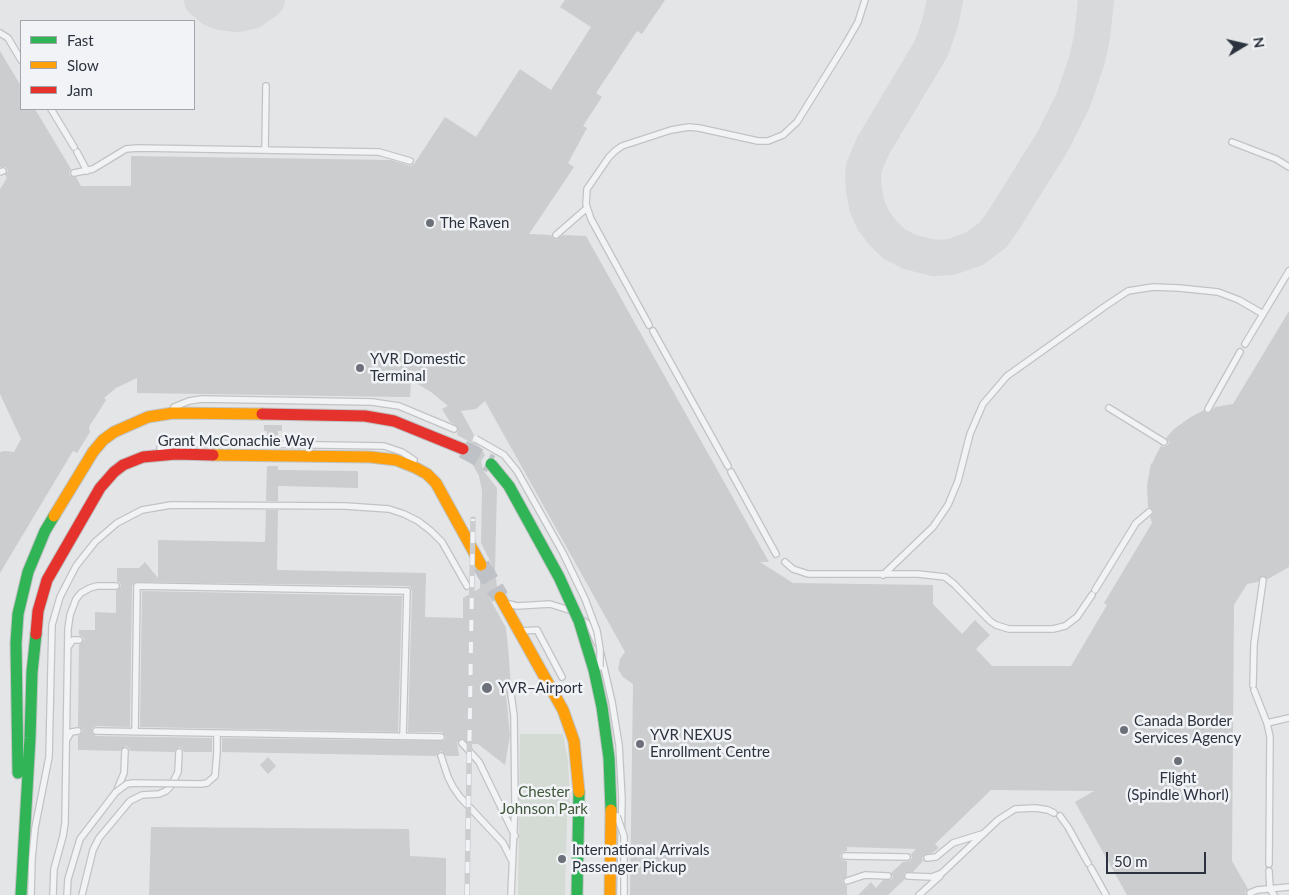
<!DOCTYPE html>
<meta charset="utf-8">
<style>
body{margin:0}
#map{position:relative;width:1289px;height:895px;overflow:hidden;background:#e3e5e7;font-family:Lato,sans-serif}
canvas{display:block}
.legend{position:absolute;left:20px;top:20px;width:175px;height:90px;box-sizing:border-box;background:#f1f3f6;border:1px solid #a2a6ac;margin:0;padding:6px 9px;list-style:none;font-size:15px;color:#2c333e}
.legend li{display:flex;align-items:center;gap:10px;height:25px}
.legend b{width:25px;border:1px solid #a2a6ac}
.north{position:absolute;left:1219px;top:20px;width:50px;height:50px;-webkit-text-stroke:4px #f1f3f6;paint-order:stroke;rotate:81deg;font-size:14px;font-weight:700;line-height:20px;text-align:center;color:#2c333e}
.north::after{content:'';display:block;margin:auto;width:18px;height:22px;background:#2c333e;clip-path:polygon(50% 0,100% 100%,50% 72%,0 100%)}
.scale{position:absolute;left:1106px;top:852px;width:100px;height:22px;box-sizing:border-box;border:2px solid #2c333e;border-top:0;padding-left:6px;font-size:15px;line-height:18px;white-space:nowrap;color:#2c333e;-webkit-text-stroke:4px #f1f3f6;paint-order:stroke}
</style>
<div id="map">
<canvas width="1289" height="895"></canvas>
<ul class="legend">
<li><b style="height:6px;background:#30b455"></b>Fast</li>
<li><b style="height:6px;background:#ff9f0a"></b>Slow</li>
<li><b style="height:6px;background:#e5322d"></b>Jam</li>
</ul>
<div class="north">N</div>
<div class="scale">50 m</div>
</div>
<script>
const c = document.querySelector('canvas').getContext('2d');
c.lineJoin = 'round';
function paint(path, color) { c.fillStyle = color; c.fill(path, 'evenodd'); }
const poly = rows => new Path2D(rows.map(r => 'M' + r).join(''));
function stroke(path, color, width, dash) { c.strokeStyle = color; c.lineWidth = width; c.lineCap = dash ? 'butt' : 'round'; c.setLineDash(dash || []); c.stroke(path); }
function write(font, color, halo, rows, align = 'center') {
  c.font = font + ' Lato,sans-serif'; c.lineWidth = 5; c.setLineDash([]); c.textBaseline = 'middle'; c.strokeStyle = halo; c.fillStyle = color; for (const [text, x, y, turn = 0] of rows) {
    c.save(); c.translate(x, y); c.rotate((+turn || 0) * Math.PI / 180); c.textAlign = isNaN(turn) ? turn : align; if (halo) c.strokeText(text, 0, 0); c.fillText(text, 0, 0); c.restore();
  }
}
paint(poly([
 [520,734,563,734,568,761,570,801,567,817,565,895,518,895]
]), '#d4dad4');
stroke(poly([
 [202,0,213,9,220,12,237,14,252,11,267,0],
 [945,0,940,24,931,49,873,146,864,167,863,176,864,190,867,206,873,220,883,233,894,244,910,252,934,258,951,257,974,249,993,235,1003,221,1053,141,1073,101,1087,60,1092,37,1096,0]
]), '#d7d9db', 36);
paint(poly([
 [565,0,665,0,642,34,637,31,596,93,602,97,583,126,587,128,568,163,574,167,529,234,551,235,553,238,556,240,563,235,586,236,769,562,760,562,793,583,933,585,933,604,962,634,975,620,990,635,976,649,992,666,1071,666,1107,605,1104,603,1152,523,1150,517,1154,512,1152,509,1148,507,1147,486,1151,463,1152,464,1157,453,1161,446,1164,447,1168,445,1169,442,1166,438,1174,429,1191,417,1204,410,1206,413,1210,413,1215,407,1233,404,1289,311,1289,567,1268,579,1262,576,1258,582,1247,584,1234,605,1232,861,1248,889,1245,892,1246,895,1127,895,1075,802,1094,791,991,790,935,844,939,848,932,853,924,855,922,858,923,861,913,872,904,873,905,879,888,895,858,895,871,882,876,888,883,880,891,880,893,877,891,873,903,862,910,861,912,858,911,854,916,849,847,847,847,851,842,852,840,856,842,860,847,861,847,876,842,881,844,884,847,886,847,895,630,895,633,684,623,677,618,669,620,659,625,652,485,401,476,409,461,411,474,435,472,441,480,447,485,455,481,461,483,470,497,488,495,570,497,587,491,591,489,597,506,628,509,658,511,689,508,691,506,695,510,735,505,765,478,744,469,744,462,738,457,742,459,756,446,756,441,751,438,753,436,756,222,752,222,738,444,741,446,737,442,732,408,732,412,591,410,587,407,586,135,582,132,586,130,727,96,726,92,728,92,733,96,736,212,738,212,752,184,752,182,748,179,747,174,752,130,751,128,747,125,746,120,751,78,750,78,736,81,734,83,731,81,728,78,726,79,645,84,640,83,637,79,635,79,630,95,630,95,612,116,613,116,591,121,586,120,583,117,581,117,568,139,568,145,562,158,578,158,540,265,542,266,510,278,510,277,570,426,573,425,617,463,618,463,598,480,588,480,576,486,574,490,571,492,565,481,543,482,491,479,476,469,458,473,453,472,443,457,435,458,427,450,422,442,409,448,406,431,392,411,380,410,397,400,397,137,393,137,378,116,388,104,398,106,400,89,427,90,432,77,453,73,451,0,573,0,452,5,451,14,452,21,439,0,394,0,189,7,178,5,175,8,171,6,167,0,167,0,51,21,86,21,109,35,109,71,169,69,172,70,176,76,177,81,186,131,186,131,156,391,160,411,166,414,164,445,117,476,137,520,69,551,90,591,27,560,7],
 [264,425,282,425,282,431,278,431,278,440,267,439,267,431,264,431],
 [267,466,278,466,278,470,358,471,358,488,278,486,278,501,266,501],
 [142,591,402,596,398,732,140,727],
 [268,757,276,766,268,774,260,765],
 [151,827,409,829,410,856,446,858,446,895,149,895]
]), '#cbcdcf');
stroke(poly([
 [463,449,491,464],
 [481,565,500,597]
]), '#bec1c5', 18, [18, 9]);
const lane = poly([
 [0,33,8,38,21,60],
 [51,109,74,147],
 [1232,142,1276,159,1289,167],
 [265,150,266,86],
 [77,152,87,171],
 [0,172,3,171],
 [74,173,93,169,126,149,138,148,379,152,410,161],
 [556,235,587,208],
 [649,325,591,219,586,204,587,189,609,157,615,151,622,146,671,130,689,127,699,128,758,141,768,141,783,135,797,122,846,43,858,22,865,0],
 [653,331,728,466],
 [1245,344,1289,271],
 [174,407,189,401,202,399,372,402,399,406,454,429],
 [1109,408,1164,442],
 [1208,409,1240,352],
 [160,448,175,444,196,443,384,446,402,452,414,460],
 [731,472,776,554],
 [785,562,793,569,808,574,918,574,945,577,954,584,990,621,996,625,1009,629,1053,629,1065,626,1077,617,1092,595],
 [883,575,933,527,948,505,958,481,970,434,983,404,1007,376,1104,307,1128,291,1153,287,1179,288,1218,292,1239,300,1263,314],
 [1095,590,1136,523,1149,512],
 [509,604,517,606,550,604,569,610],
 [584,621,590,626,597,643],
 [521,631,537,630,562,677],
 [68,647,73,640,79,640],
 [601,654,612,702,619,745,622,799,620,895],
 [1253,685,1254,644,1263,580],
 [1254,690,1267,723,1270,737,1269,864],
 [1267,723,1289,718],
 [96,731,441,737],
 [135,732,137,586,407,591,403,736],
 [217,733,217,752],
 [67,739,71,732,78,731],
 [462,743,479,762,515,836],
 [441,756,448,777,453,787,460,797,503,843,512,861],
 [1060,816,1068,827,1088,863],
 [845,856,907,857],
 [927,858,936,857,953,843,982,834],
 [1091,868,1106,895],
 [1269,871,1270,889,1274,895],
 [908,876,932,877,942,873,998,820,1015,809,1036,808,1048,810,1054,813],
 [847,881,865,875,888,876],
 [1250,893,1257,890,1289,887],
 [31,895,32,859,35,828,49,757,52,625,60,597,76,566,95,542,117,523,142,510,171,505,345,506,389,509,404,514,418,521,431,531,442,542,467,586],
 [53,895,54,869,63,836,65,823,68,629,70,615,76,599,81,593,90,588,97,586,116,586],
 [67,895,68,879,80,839,116,792,124,773,125,751],
 [82,895,93,850,99,838,130,801,142,795,159,794,166,791,171,786,178,772,179,752],
 [511,895,515,804,514,716,511,694],
 [919,895,940,876]
]);
const fast = poly([
 [18,773,16,643,18,614,28,572,45,531,54,516],
 [21,895,30,738,32,672,36,634],
 [577,895,579,792]
]);
const slow = poly([
 [213,455,370,457,396,460,416,468,427,474,436,483,481,565],
 [54,516,93,452,103,440,114,432,148,417,173,413,262,414],
 [500,597,563,710,574,741,579,792]
]);
const jam = poly([
 [262,414,365,416,394,421,463,449],
 [36,634,38,611,47,580,100,488,114,472,123,465,143,457,176,454,213,455]
]);
stroke(lane, '#c1c3c5', 8);
stroke(fast, '#c0c2c4', 13);
stroke(slow, '#c0c2c4', 13);
stroke(jam, '#c0c2c4', 13);
stroke(lane, '#f2f3f4', 5.5);
stroke(fast, '#30b455', 11);
stroke(slow, '#ff9f0a', 11);
stroke(jam, '#e5322d', 11);
const rail = poly([
 [467,895,473,519]
]);
stroke(rail, '#cbcdcf', 5.5);
stroke(rail, '#f1f3f6', 4, [11]);
const laneBridge = poly([
 [476,439,504,455,517,471,563,553,585,599,597,631,600,649,600,667],
 [116,792,127,784,133,783,201,784,207,783,215,776,217,752],
 [617,816,624,836,624,895]
]);
const fastBridge = poly([
 [491,464,509,486,559,577,579,621,594,670,602,707,609,758,611,810]
]);
const slowBridge = poly([
 [610,895,611,810]
]);
stroke(laneBridge, '#c1c3c5', 8, []);
stroke(fastBridge, '#c0c2c4', 13, []);
stroke(slowBridge, '#c0c2c4', 13, []);
stroke(laneBridge, '#f2f3f4', 5.5);
stroke(fastBridge, '#30b455', 11);
stroke(slowBridge, '#ff9f0a', 11);
for (const [x, y, r, color] of [
 [430,223,5,"#6c7179"],
 [360,368,5,"#6c7179"],
 [487,688,6,"#6c7179"],
 [1124,730,5,"#6c7179"],
 [640,744,5,"#6c7179"],
 [1178,761,5,"#6c7179"],
 [562,859,5,"#6c7179"]
]) { const dot = new Path2D(); dot.arc(x, y, r, 0, 2 * Math.PI); c.fillStyle = color; c.fill(dot); stroke(dot, '#f1f3f6', 2); }
write('15px', '#2c333e', '#f1f3f6', [
 ["The Raven",440,223],
 ["YVR Domestic",370,359],
 ["Terminal",370,376],
 ["YVR–Airport",498,688],
 ["Canada Border",1134,721],
 ["Services Agency",1134,738],
 ["YVR NEXUS",650,735],
 ["Enrollment Centre",650,752],
 ["Flight",1178,778,"center"],
 ["(Spindle Whorl)",1178,795,"center"],
 ["International Arrivals",572,850],
 ["Passenger Pickup",572,867]
], 'left');
write('15px', '#2c333e', '#f1f3f6', [
 ["Grant McConachie Way",236,441]
]);
write('15px', '#41583b', '#f1f3f6', [
 ["Chester",544,792],
 ["Johnson Park",544,809]
]);
</script>
